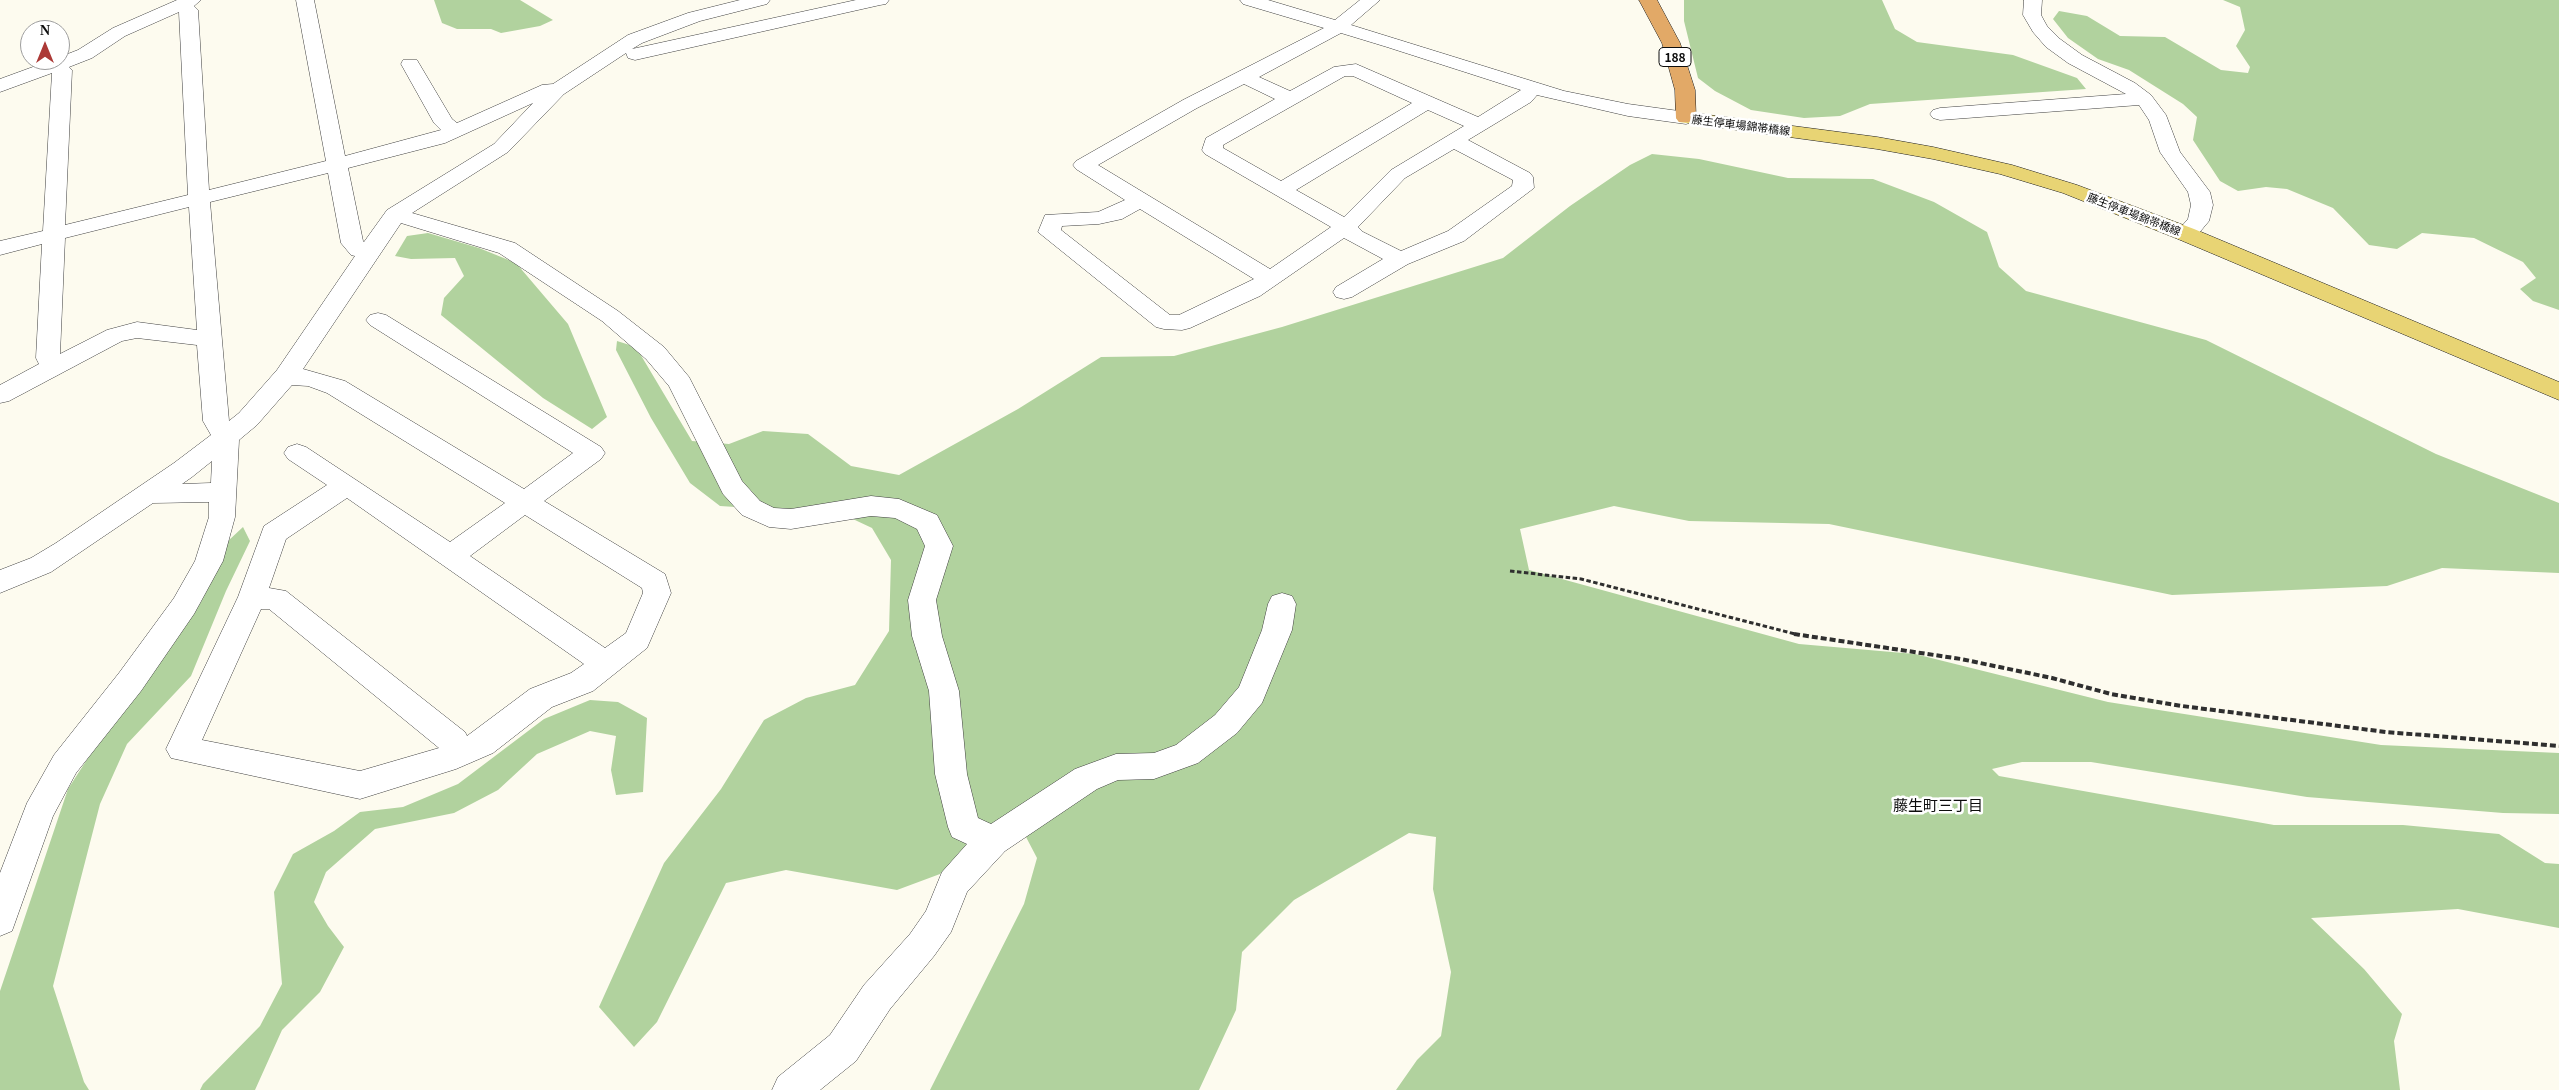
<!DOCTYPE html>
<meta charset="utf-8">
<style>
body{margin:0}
#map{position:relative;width:2559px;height:1090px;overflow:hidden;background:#fdfbef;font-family:Georgia,serif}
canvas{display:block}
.north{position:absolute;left:20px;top:20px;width:50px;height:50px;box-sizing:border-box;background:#fff;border:1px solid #9e9e9e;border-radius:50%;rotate:0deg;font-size:14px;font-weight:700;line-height:20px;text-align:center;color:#0d0d0d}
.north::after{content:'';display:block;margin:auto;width:18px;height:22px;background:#ac3936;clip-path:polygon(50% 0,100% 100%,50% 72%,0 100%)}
</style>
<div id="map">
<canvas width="2559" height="1090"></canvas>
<div class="north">N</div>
</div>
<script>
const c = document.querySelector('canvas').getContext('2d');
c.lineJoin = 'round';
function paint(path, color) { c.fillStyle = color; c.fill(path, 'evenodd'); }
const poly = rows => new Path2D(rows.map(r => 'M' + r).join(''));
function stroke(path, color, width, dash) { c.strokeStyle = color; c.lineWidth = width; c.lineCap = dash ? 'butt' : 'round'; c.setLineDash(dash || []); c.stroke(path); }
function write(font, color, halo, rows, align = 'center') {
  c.font = font + ' Georgia,"Noto Sans JP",serif'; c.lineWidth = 5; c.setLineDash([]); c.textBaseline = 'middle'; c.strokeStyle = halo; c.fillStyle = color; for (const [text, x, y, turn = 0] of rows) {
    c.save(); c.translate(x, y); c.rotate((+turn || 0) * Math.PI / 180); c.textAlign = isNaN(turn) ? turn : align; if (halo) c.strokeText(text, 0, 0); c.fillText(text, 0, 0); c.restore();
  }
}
paint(poly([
 [434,0,520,0,553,20,540,26,501,33,491,29,457,29,442,23],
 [1684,0,1882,0,1895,29,1917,42,2013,55,2077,78,2086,89,1870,104,1840,116,1804,118,1751,110,1715,91,1698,78,1684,21],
 [2223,0,2559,0,2559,310,2533,301,2520,289,2536,278,2523,262,2474,238,2422,233,2397,249,2369,245,2333,208,2287,189,2266,187,2238,191,2220,181,2193,140,2197,117,2183,104,2129,70,2098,59,2068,38,2053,19,2059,11,2087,16,2120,36,2165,37,2221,70,2248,73,2250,67,2236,46,2245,30,2240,7],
 [1652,154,1699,159,1788,178,1873,179,1934,202,1987,232,1999,267,2026,291,2206,340,2436,454,2559,503,2559,573,2442,568,2387,586,2172,595,1829,524,1689,521,1614,506,1520,529,1529,570,1799,644,1915,654,2108,702,2381,745,2559,753,2559,814,2503,813,2307,797,2091,762,2022,762,1992,769,1999,776,2274,825,2403,825,2499,834,2545,863,2559,864,2559,928,2458,909,2311,918,2364,969,2402,1014,2394,1041,2400,1090,1396,1090,1417,1060,1441,1036,1451,972,1433,889,1436,837,1409,833,1294,900,1242,952,1236,1010,1199,1090,930,1090,1024,904,1037,858,1026,837,964,851,940,874,897,890,786,870,726,883,657,1022,634,1047,599,1007,664,863,721,789,764,720,806,698,855,685,889,631,891,560,872,528,823,505,782,510,720,506,690,483,651,418,616,350,617,341,636,347,692,441,729,444,763,431,808,434,851,466,899,475,1018,409,1101,357,1174,356,1282,327,1503,258,1570,206,1630,165],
 [428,233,479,248,516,263,568,324,607,417,592,429,543,398,441,315,444,298,464,276,455,258,411,259,395,256,407,236],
 [243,527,250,541,226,591,191,676,127,744,100,804,53,986,84,1082,89,1090,0,1090,0,991,68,789,97,744,152,673,201,602,228,541],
 [590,700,618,702,647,718,643,792,616,795,611,770,616,736,590,731,537,754,498,790,454,813,375,829,326,872,314,902,328,926,344,947,320,992,282,1030,255,1090,200,1090,203,1084,260,1026,282,984,274,892,293,854,334,831,360,812,403,807,458,784,544,719]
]), '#b1d29e');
const minor = poly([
 [177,0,201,0,194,6,198,10,209,190,326,161,296,0,314,0,345,156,441,130,434,123,401,64,403,60,417,60,452,119,457,123,542,85,553,84,628,35,688,13,740,0,770,0,767,4,700,21,642,43,632,49,856,0,889,0,886,4,880,5,635,60,628,58,626,53,564,94,508,152,412,213,515,243,618,311,664,347,689,377,742,481,760,501,774,508,791,509,871,496,899,499,937,515,953,546,936,600,942,636,959,691,967,774,978,818,991,824,1075,769,1105,758,1116,754,1154,753,1176,745,1215,715,1239,687,1262,630,1268,604,1272,596,1282,593,1292,596,1296,604,1292,630,1262,703,1237,733,1198,763,1154,779,1118,780,1097,789,1005,851,967,892,951,932,934,956,890,1009,856,1061,820,1090,772,1090,778,1077,830,1035,864,985,910,934,926,911,942,872,967,844,952,837,948,827,935,774,929,691,912,636,908,600,925,546,917,529,895,518,871,516,791,529,769,527,742,515,723,494,669,386,646,359,602,321,499,253,401,223,303,369,345,381,524,489,573,453,370,325,366,320,370,315,378,313,386,315,601,447,605,453,601,459,544,501,665,574,671,593,647,648,593,691,552,707,493,753,456,769,360,799,171,758,166,749,238,597,264,526,327,485,288,459,284,453,288,447,297,444,306,447,450,542,505,503,327,393,308,386,292,385,257,425,239,440,235,517,223,561,194,614,141,691,76,773,53,816,12,931,0,936,0,873,27,803,54,755,119,673,174,598,195,561,209,517,209,502,153,503,51,572,0,593,0,570,31,558,56,543,174,463,211,435,203,421,197,345,137,338,122,341,9,401,0,403,0,385,39,364,36,358,42,244,0,255,0,241,43,231,52,73,0,92,0,79,52,60,60,60,60,57,78,50,113,28,177,0],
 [179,12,188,195,65,225,72,70,69,67,92,58,125,36,179,12],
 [533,103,494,144,387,210,364,242,363,241,348,168,445,143,533,103],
 [328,173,341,243,351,255,355,256,277,370,239,413,229,421,210,202,328,173],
 [189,207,197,330,137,322,107,330,60,354,65,238,189,207],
 [212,461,211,483,182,484,192,477,212,461],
 [347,498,584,664,571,673,530,689,467,736,465,732,286,591,269,588,286,539,347,498],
 [525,515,642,588,643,593,626,633,605,648,470,556,525,515],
 [261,609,269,609,439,748,360,771,202,740,261,609],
 [1240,0,1268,0,1335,20,1360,0,1380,0,1351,25,1564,91,1628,104,1686,112,1693,114,1696,118,1693,122,1686,124,1628,116,1537,95,1531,102,1468,140,1530,173,1533,177,1534,188,1464,241,1408,264,1352,297,1344,299,1336,297,1333,292,1336,287,1383,259,1344,238,1260,296,1190,328,1182,330,1164,329,1156,327,1038,232,1045,215,1098,212,1125,200,1076,169,1073,165,1076,161,1183,100,1324,28,1243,4,1240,0],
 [1341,33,1387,47,1521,90,1478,117,1356,64,1334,67,1290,91,1259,77,1341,33],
 [1345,76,1353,76,1412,103,1281,181,1223,148,1223,145,1345,76],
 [1244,84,1275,99,1206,138,1202,150,1205,154,1331,227,1270,269,1098,165,1197,108,1244,84],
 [1428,110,1464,126,1391,170,1344,217,1296,190,1428,110],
 [1454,149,1513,180,1512,186,1448,231,1401,251,1363,232,1358,227,1405,178,1454,149],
 [1140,209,1254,279,1179,315,1170,315,1061,230,1062,226,1099,224,1122,219,1140,209],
 [2024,0,2042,0,2041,15,2047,26,2060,39,2082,55,2135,83,2151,95,2166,115,2180,152,2210,192,2213,205,2209,221,2194,239,2186,241,2178,239,2175,234,2188,219,2191,205,2188,192,2160,152,2149,120,2139,105,1940,120,1933,118,1930,114,1933,110,1940,108,2126,94,2068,63,2046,47,2033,32,2023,15,2024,0]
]);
const major = poly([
 [1686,112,1877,137,1933,147,2012,165,2077,185,2194,229,2559,382,2559,400,2178,239,2063,193,2000,174,1933,159,1877,149,1679,122,1676,118,1679,114,1686,112]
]);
const highway = poly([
 [1639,0,1657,0,1680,43,1695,90,1696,118,1693,122,1679,122,1676,118,1675,90,1662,43,1639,0]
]);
stroke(minor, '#404040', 1);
stroke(major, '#1e1e1e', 1);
stroke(highway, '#1e1e1e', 1);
stroke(poly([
 [1510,571,1581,579,1799,635]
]), '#2f2f2f', 3, [4.5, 2.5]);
stroke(poly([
 [1794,634,1961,659,2052,678,2111,694,2182,706,2386,732,2559,746]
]), '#2f2f2f', 4, [6, 3]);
paint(minor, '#fff');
paint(major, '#e8d474');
paint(highway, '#e2a967');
write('11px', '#0d0d0d', '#fff', [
 ["藤生停車場錦帯橋線",1741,125,7],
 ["藤生停車場錦帯橋線",2134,214,21]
]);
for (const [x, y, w] of [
 [1675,57,32]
]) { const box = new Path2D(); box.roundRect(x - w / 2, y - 9.5, w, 19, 4); c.fillStyle = '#fff'; c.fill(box); stroke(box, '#0d0d0d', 1); }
write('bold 12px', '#0d0d0d', null, [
 ["188",1675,57]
]);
write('15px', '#0d0d0d', '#fff', [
 ["藤生町三丁目",1938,805]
]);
</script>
